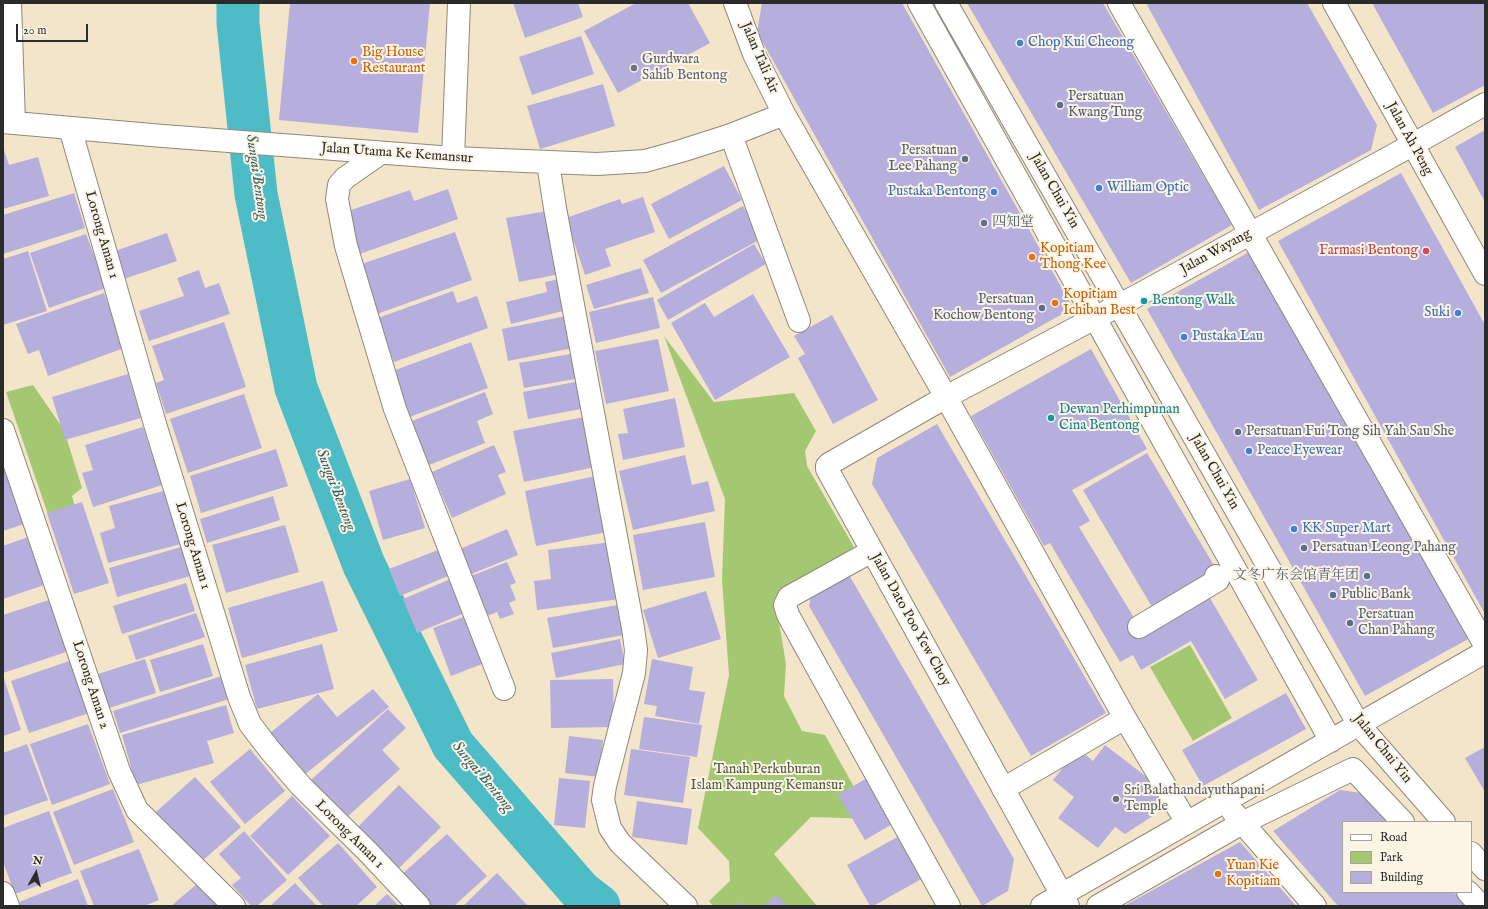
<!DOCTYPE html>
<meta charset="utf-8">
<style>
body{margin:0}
#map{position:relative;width:1488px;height:909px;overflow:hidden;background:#f3e5c9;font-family:"IM FELL English",serif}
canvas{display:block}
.frame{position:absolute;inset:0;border:4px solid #2b2b2b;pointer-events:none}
.legend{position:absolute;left:1342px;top:821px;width:130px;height:72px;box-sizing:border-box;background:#fcf5e5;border:1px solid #a8a49b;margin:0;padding:5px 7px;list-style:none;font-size:12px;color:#2b2b2b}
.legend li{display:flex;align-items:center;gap:8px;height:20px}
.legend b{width:20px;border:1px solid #a8a49b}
.north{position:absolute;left:16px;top:853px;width:40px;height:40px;-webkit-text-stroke:3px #fcf5e5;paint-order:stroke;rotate:8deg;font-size:11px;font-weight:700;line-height:16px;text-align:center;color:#2b2b2b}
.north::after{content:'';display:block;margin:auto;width:14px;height:18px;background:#2b2b2b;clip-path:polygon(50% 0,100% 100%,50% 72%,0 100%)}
.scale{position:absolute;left:16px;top:24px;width:72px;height:18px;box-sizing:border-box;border:2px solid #2b2b2b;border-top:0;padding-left:5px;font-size:12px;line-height:14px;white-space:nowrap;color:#2b2b2b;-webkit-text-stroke:3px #fcf5e5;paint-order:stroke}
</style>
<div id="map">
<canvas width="1488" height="909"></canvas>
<div class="frame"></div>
<ul class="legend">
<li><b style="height:5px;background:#fff"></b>Road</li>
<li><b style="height:11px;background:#a4c872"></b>Park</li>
<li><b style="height:11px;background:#b6aedd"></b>Building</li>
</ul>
<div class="north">N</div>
<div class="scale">20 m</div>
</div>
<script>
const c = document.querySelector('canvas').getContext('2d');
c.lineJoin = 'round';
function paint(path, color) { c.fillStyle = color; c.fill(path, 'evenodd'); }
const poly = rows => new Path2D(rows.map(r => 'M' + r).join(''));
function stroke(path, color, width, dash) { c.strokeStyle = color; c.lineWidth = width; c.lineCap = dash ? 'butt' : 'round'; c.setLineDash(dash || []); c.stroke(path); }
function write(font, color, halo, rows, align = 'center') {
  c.font = font + ' "IM FELL English","Noto Serif SC",serif'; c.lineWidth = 4; c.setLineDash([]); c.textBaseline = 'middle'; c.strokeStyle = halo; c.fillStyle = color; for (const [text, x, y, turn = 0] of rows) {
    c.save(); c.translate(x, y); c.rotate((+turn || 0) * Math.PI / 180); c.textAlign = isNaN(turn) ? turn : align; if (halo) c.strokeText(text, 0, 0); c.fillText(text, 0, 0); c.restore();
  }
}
paint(poly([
 [664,336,714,402,794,393,816,431,805,451,807,466,854,547,775,598,786,664,784,696,802,731,825,735,872,819,811,817,774,854,817,906,713,906,709,901,730,881,729,861,698,828,729,675,722,580,725,499],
 [33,385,64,430,82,488,72,496,95,576,72,584,6,392],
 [1190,645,1232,718,1193,741,1150,667]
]), '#a4c872');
stroke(poly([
 [220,3,238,23]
]), '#4ebcc7', 7);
stroke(poly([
 [238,3,238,23,256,194,296,388,364,565,453,745,581,892,599,906]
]), '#4ebcc7', 43);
paint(poly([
 [290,3,430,3,418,133,279,120],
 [513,3,578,3,583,17,525,38],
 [636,3,688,3,710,43,618,93,584,31],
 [762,3,902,3,1073,308,950,377,757,32],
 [967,3,1103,3,1232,225,1131,283],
 [1146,3,1307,3,1377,125,1371,150,1259,210],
 [1372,3,1485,3,1485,85,1433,113],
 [581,36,594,74,532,95,519,57],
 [603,84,615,126,540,149,527,106],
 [1485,130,1485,202,1455,147],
 [3,147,9,165,38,157,49,196,3,209],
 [724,166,742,200,669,239,651,204],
 [1401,173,1485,325,1485,614,1278,241],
 [448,189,458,219,357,255,342,213,410,190,414,201],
 [74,193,85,228,3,254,3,215],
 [643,197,655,232,605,249,611,266,585,275,566,218,620,199,622,204],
 [743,206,761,239,661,293,643,260],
 [548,211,560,274,519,282,506,218],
 [455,232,472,280,374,315,356,266],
 [167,233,177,261,124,279,115,251],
 [86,234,106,288,49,308,30,253],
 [754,244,766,264,668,320,657,300],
 [28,251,47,311,3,325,3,259],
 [1251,251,1470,638,1365,696,1147,309],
 [641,268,649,293,594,309,586,285],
 [199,270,205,288,219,283,230,314,149,341,139,311,184,296,177,278],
 [564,278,571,309,511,324,506,302,547,292,545,282],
 [453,291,457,303,477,296,488,328,394,362,378,318],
 [104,293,124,348,48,376,39,350,28,354,16,324],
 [753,294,790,357,715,400,671,323,705,303,714,317],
 [653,297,660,328,596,343,589,312],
 [832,315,878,400,833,424,798,358,805,354,794,336],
 [566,316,573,348,508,361,502,329],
 [224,322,246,387,166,414,156,383,164,380,152,346],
 [658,339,669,391,606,404,595,351],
 [471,342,488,388,407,418,390,372],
 [1091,349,1147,449,1072,490,1090,521,1079,527,1142,631,1207,593,1258,680,1225,699,1191,641,1141,670,1133,655,1120,662,1050,543,1044,546,971,416],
 [576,353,581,378,524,388,519,363],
 [128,374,141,418,65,440,52,397],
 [580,381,586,408,528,419,523,392],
 [485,392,493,414,477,421,485,443,424,467,407,423],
 [244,394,262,448,188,473,170,419],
 [675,398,685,447,623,460,618,434,628,433,623,409],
 [584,417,595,467,524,482,513,431],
 [937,424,1106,713,1031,756,872,484,877,458],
 [143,427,162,485,93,507,82,473,93,470,85,445],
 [494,445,506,472,498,475,506,494,452,518,432,472],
 [276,449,288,486,201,513,190,476],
 [1147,453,1219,574,1155,612,1083,490],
 [685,455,692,485,708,481,715,511,633,530,619,471],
 [3,468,5,468,24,524,3,531],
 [596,476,607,532,536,546,525,491],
 [410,479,425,528,383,540,369,491],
 [167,490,181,544,108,563,100,533,115,528,109,506],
 [273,496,280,520,207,543,200,519],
 [82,502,109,583,74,594,47,513],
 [705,522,715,577,643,590,633,535],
 [285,525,299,572,226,593,212,545],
 [507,529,518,555,464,577,453,552],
 [28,537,44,585,3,599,3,546],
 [612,542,620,599,537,610,534,581,551,579,548,550],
 [181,547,190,576,117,597,109,568],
 [438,550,448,576,400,596,389,569],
 [507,562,516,583,510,585,516,600,509,603,514,614,500,619,497,612,482,618,466,578],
 [849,575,1014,859,1008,891,982,906,809,606,811,597],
 [453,578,467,612,417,633,403,599],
 [323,581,338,631,242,658,228,608],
 [186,583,195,611,122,634,113,606],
 [706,591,721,639,658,658,643,610],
 [52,599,69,651,3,673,3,615],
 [623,604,629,634,553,648,547,618],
 [196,613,205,637,136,660,128,636],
 [472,614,490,661,451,676,433,628],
 [620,639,625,664,556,678,551,653],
 [203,644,213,676,160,692,150,660],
 [322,644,334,689,257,709,245,665],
 [145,659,156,693,106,709,95,675],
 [652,659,693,667,689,690,705,692,699,724,655,716,657,706,644,704],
 [72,660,89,713,29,733,11,681],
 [3,676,21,730,3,736],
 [222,676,229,699,120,733,113,711],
 [613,679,614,727,551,728,550,680],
 [373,689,389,707,304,775,270,733,318,694,337,717],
 [1286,693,1306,729,1203,786,1182,750],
 [226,705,234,733,207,741,214,763,136,785,122,735],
 [388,709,406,728,382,750,400,769,346,818,311,780],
 [644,717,702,725,697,757,639,749],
 [88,724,110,784,52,805,30,744],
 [569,736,603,740,599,777,565,773],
 [27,744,48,800,3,816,3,753],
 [1105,745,1153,782,1161,802,1151,817,1125,834,1115,827,1098,848,1058,818,1074,797,1053,780,1070,759,1086,755,1093,761],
 [1485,747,1485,792,1465,758],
 [250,749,285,791,245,824,210,782],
 [631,749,690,757,683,803,624,795],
 [195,777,241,827,201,862,156,812],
 [559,778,590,781,585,828,554,825],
 [867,778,894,823,865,840,838,795],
 [399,785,441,827,398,869,357,828],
 [113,789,134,842,74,865,53,812],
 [1340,790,1361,793,1388,822,1343,822,1343,892,1454,892,1467,906,1338,906,1273,831],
 [292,796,330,836,288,875,250,836],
 [637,801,692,809,687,845,632,837],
 [49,811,72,873,15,894,3,862,3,828],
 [244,831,287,880,257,906,251,906,232,885,241,878,219,854],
 [447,834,487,876,454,906,429,906,401,875],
 [901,835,925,877,873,906,870,906,847,865],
 [1240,842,1296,906,1124,906],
 [338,843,377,887,356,906,323,906,298,878],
 [139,849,159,900,144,906,94,906,80,871],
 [497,873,528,906,463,906],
 [204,878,228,906,171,906],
 [78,879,88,906,21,906,19,902],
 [295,883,317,906,270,906],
 [387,894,399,906,374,906],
 [776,895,787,906,764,906],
 [740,902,745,906,736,906]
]), '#b6aedd');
const minor = poly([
 [10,3,14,123],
 [735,3,754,54,784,114,946,397,1125,718,1187,823],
 [919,3,1331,741],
 [946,3,1359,725,1444,822],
 [1119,3,1485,645],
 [3,122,163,136,453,158,597,164,645,161,681,151,731,135,784,114],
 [70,128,155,424,239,697,250,724,269,749,301,786,367,851,419,906],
 [731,135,799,321],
 [381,153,345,178,339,185,337,199,346,246,395,409,504,689],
 [453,158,459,3],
 [548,163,555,208,633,628,636,650,634,673,605,786,603,800,610,828,620,843,686,906],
 [3,430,119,771,137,810,234,906],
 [872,551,789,597,785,605,788,615,949,906],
 [1139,627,1218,580,1216,576],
 [1003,789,1125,718],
 [1233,812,1315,906],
 [1471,853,1485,869],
 [1468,892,1481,906],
 [3,893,8,906],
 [1042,906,1485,652],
 [1068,906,827,469,827,466,829,464,946,397,1144,292,1412,145,1485,104],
 [1098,906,1242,823,1353,769,1403,822]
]);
const major = poly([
 [1334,3,1485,274]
]);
stroke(minor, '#8f887a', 24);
stroke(major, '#8f887a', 24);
stroke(minor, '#fff', 22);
stroke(major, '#fff', 22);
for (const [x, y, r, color] of [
 [1020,43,4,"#3f7fe0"],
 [354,61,4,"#e8710a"],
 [634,68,4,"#6b7280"],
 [1060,105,4,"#5c6f8a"],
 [965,159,4,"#5c6f8a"],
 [1099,188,4,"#3f7fe0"],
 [994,192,4,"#3f7fe0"],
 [984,223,4,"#5c6f8a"],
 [1426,251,4,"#e0444e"],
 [1032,257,4,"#e8710a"],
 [1144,301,4,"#0f9aa8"],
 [1055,303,4,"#e8710a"],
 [1042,308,4,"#5c6f8a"],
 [1458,313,4,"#3f7fe0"],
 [1184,337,4,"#3f7fe0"],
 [1051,418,4,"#0f9aa8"],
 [1238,432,4,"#5c6f8a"],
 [1249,451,4,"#3f7fe0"],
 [1294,529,4,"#3f7fe0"],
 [1304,548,4,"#5c6f8a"],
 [1367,576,4,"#5c6f8a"],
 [1333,595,4,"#5c6f8a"],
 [1350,623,4,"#5c6f8a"],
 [1116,799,4,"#6b7280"],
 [1218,874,4,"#e8710a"]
]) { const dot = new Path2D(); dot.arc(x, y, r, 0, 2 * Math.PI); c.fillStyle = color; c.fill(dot); stroke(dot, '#fcf5e5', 1.5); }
write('14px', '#366cbe', '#fcf5e5', [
 ["Chop Kui Cheong",1028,43],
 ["William Optic",1107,188],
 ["Pustaka Bentong",986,192,"right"],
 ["Suki",1450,313,"right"],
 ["Pustaka Lau",1192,337],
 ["Peace Eyewear",1257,451],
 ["KK Super Mart",1302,529]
], 'left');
write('14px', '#c56008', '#fcf5e5', [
 ["Big House",362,53],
 ["Restaurant",362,69],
 ["Kopitiam",1040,249],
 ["Thong Kee",1040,265],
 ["Kopitiam",1063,295],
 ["Ichiban Best",1063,311],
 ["Yuan Kie",1226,866],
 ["Kopitiam",1226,882]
], 'left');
write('14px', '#2b2b2b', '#fcf5e5', [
 ["Jalan Tali Air",759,58,67],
 ["Jalan Ah Peng",1409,139,61],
 ["Jalan Utama Ke Kemansur",397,154,4],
 ["Jalan Chui Yin",1054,191,60],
 ["Lorong Aman 1",101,235,74],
 ["Jalan Wayang",1216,252,-29],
 ["Jalan Chui Yin",1214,472,60],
 ["Lorong Aman 1",192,546,73],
 ["Jalan Dato Poo Yew Choy",910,620,61],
 ["Lorong Aman 2",90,685,72],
 ["Jalan Chui Yin",1382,749,51],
 ["Lorong Aman 1",349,835,45]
]);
write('14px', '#5b616d', '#fcf5e5', [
 ["Gurdwara",642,60],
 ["Sahib Bentong",642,76],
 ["Sri Balathandayuthapani",1124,791],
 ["Temple",1124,807]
], 'left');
write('14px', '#4e5e75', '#fcf5e5', [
 ["Persatuan",1068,97],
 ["Kwang Tung",1068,113],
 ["Persatuan",957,151,"right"],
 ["Lee Pahang",957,167,"right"],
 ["四知堂",992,223],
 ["Persatuan",1034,300,"right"],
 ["Kochow Bentong",1034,316,"right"],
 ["Persatuan Fui Tong Sih Yah Sau She",1246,432],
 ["Persatuan Leong Pahang",1312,548],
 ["文冬广东会馆青年团",1359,576,"right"],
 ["Public Bank",1341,595],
 ["Persatuan",1358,615],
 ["Chan Pahang",1358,631]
], 'left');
write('14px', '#be3a42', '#fcf5e5', [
 ["Farmasi Bentong",1418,251]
], 'right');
write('14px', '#0d838f', '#fcf5e5', [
 ["Bentong Walk",1152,301],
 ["Dewan Perhimpunan",1059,410],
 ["Cina Bentong",1059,426]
], 'left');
write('14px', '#4f5a40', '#fcf5e5', [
 ["Tanah Perkuburan",767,770],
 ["Islam Kampung Kemansur",767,786]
]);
write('italic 15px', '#375e62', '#fcf5e5', [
 ["Sungai Bentong",256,177,82],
 ["Sungai Bentong",335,490,69],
 ["Sungai Bentong",482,777,50]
]);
</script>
